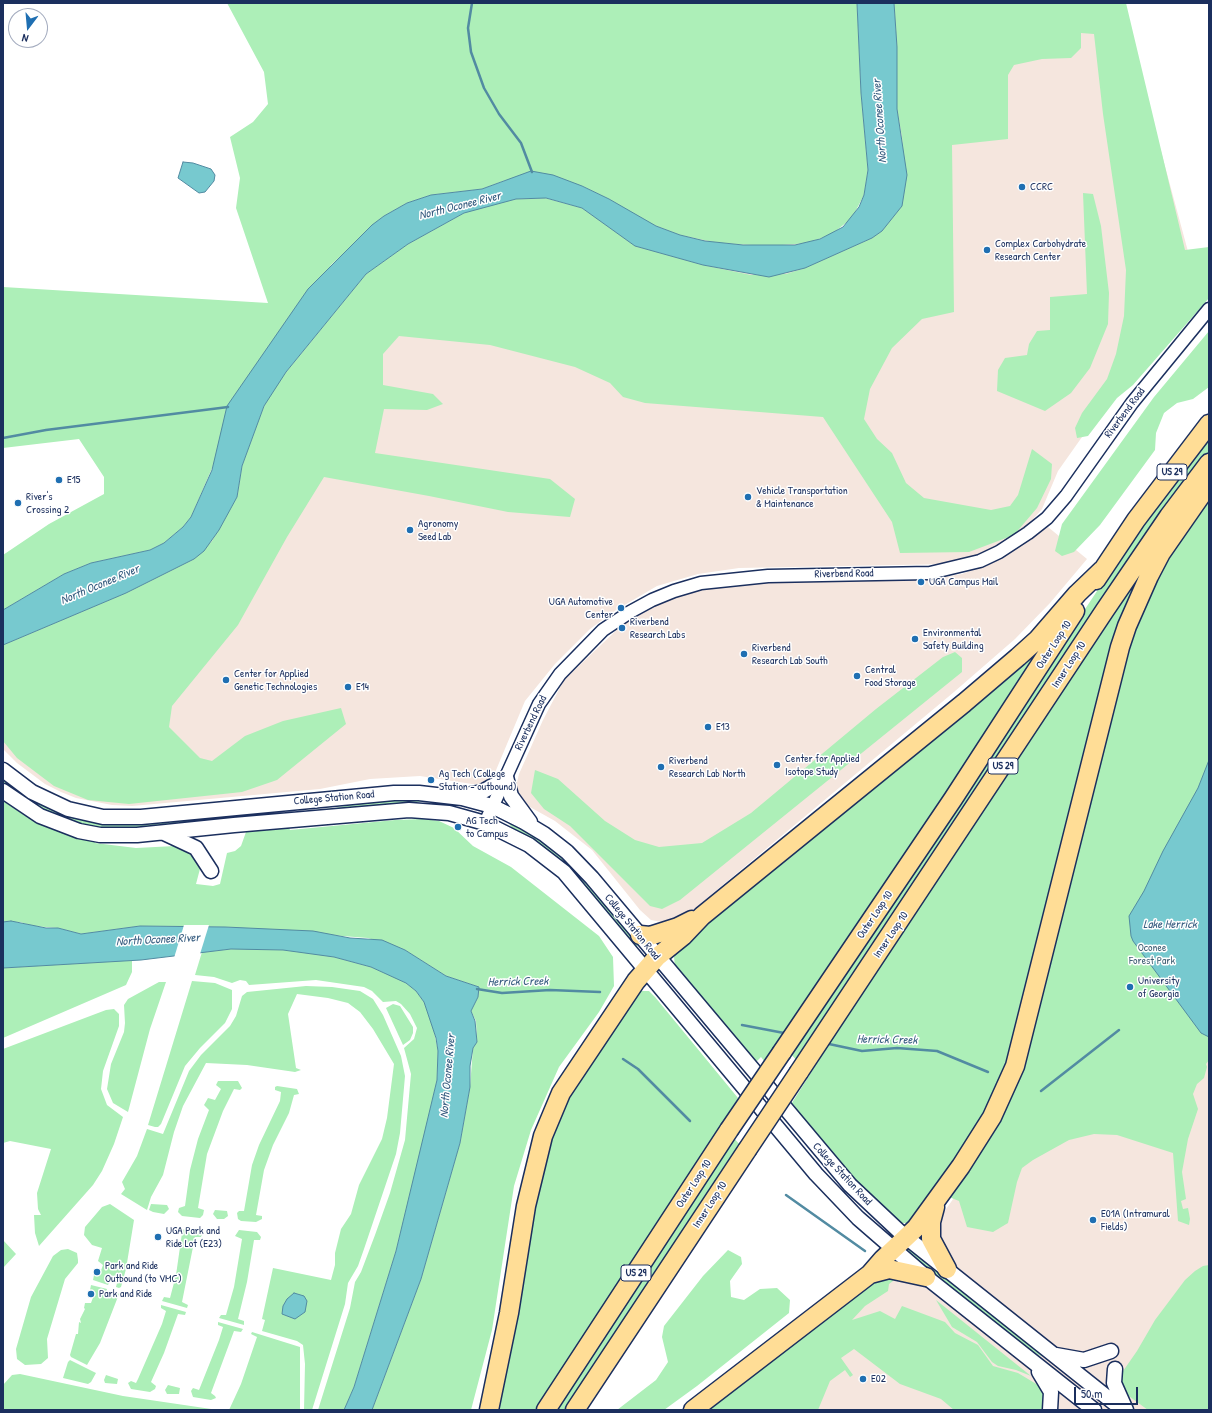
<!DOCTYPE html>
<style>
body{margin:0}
#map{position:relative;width:1212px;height:1413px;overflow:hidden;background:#fff;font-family:"Patrick Hand",sans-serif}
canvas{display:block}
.frame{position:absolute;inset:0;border:4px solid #1b2f5e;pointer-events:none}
.north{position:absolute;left:8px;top:8px;width:40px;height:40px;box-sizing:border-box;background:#fff;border:1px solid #a4acbf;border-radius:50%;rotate:196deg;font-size:11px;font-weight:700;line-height:16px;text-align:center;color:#1b2f5e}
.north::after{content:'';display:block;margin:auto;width:14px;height:18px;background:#1f6fb2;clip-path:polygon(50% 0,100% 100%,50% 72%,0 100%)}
.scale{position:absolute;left:1074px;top:1387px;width:64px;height:18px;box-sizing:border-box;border:2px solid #1b2f5e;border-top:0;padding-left:5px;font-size:12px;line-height:14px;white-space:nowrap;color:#1b2f5e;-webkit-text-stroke:3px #fff;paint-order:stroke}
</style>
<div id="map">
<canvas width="1212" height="1413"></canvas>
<div class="frame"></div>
<div class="north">N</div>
<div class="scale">50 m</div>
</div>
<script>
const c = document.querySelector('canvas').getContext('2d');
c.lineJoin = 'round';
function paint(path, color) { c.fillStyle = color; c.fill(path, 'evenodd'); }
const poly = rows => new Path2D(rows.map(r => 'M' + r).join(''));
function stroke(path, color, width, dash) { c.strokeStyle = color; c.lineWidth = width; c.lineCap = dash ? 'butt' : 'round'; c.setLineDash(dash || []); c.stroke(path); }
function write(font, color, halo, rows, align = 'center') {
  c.font = font + ' "Patrick Hand",sans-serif'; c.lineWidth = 3; c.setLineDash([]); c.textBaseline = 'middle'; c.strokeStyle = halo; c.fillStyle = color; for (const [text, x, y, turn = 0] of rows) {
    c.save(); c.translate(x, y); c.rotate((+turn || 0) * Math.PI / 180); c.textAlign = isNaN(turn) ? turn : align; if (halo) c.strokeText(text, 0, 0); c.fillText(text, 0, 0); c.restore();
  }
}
paint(poly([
 [894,3,1121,3,1200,296,1111,396,1058,471,1042,509,1017,537,984,553,949,564,739,568,698,574,657,586,616,610,590,629,555,664,525,701,494,775,484,784,472,784,420,776,370,779,320,789,132,806,112,805,76,798,61,792,45,784,17,763,3,749,3,645,126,593,194,559,492,204,516,199,847,249,872,238,897,71],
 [1209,503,1209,1410,708,1410,875,1283,944,1212,993,1142],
 [1048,527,1087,559,1050,603,1015,639,954,692,682,919,667,923,651,920,640,910,592,850,555,821,521,802,515,791,519,774,543,720,564,680,623,624,657,603,696,589,770,580,926,580,962,574,988,564,1011,552]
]), '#f5e6de');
paint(poly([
 [227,3,857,3,861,93,868,170,864,195,852,218,832,234,808,243,769,246,718,243,680,235,646,222,609,199,582,186,506,180,482,189,431,195,407,203,384,216,331,265,213,466,191,517,183,527,164,543,150,550,91,563,64,574,3,610,3,555,49,524,104,494,104,477,79,439,3,448,3,287,268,303,236,208,240,178,230,137,253,122,268,104,264,72],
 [894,3,1126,3,1185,250,1209,247,1209,298,1133,385,1117,398,1088,436,1077,438,1075,428,1082,413,1107,379,1116,354,1124,316,1126,270,1103,114,1094,34,1081,33,1081,48,1071,58,1042,59,1014,65,1008,75,1008,139,952,145,954,312,922,319,892,348,870,389,864,419,877,439,892,453,906,483,924,498,991,510,1010,506,1018,495,1032,449,1052,464,1051,479,1037,508,1014,535,969,552,900,553,892,522,823,417,645,403,623,397,610,383,575,367,490,345,399,336,383,354,383,385,433,394,443,404,427,410,384,409,375,453,550,479,575,499,570,517,508,512,429,496,324,477,287,537,238,625,172,706,169,727,200,758,212,761,245,736,283,721,341,708,346,724,277,780,242,792,129,804,88,800,54,786,17,758,3,741,3,645,126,593,194,559,212,541,237,497,242,466,259,419,265,404,278,382,366,274,408,244,464,213,478,208,516,199,545,198,582,208,635,246,703,265,751,275,786,274,805,268,872,238,882,231,902,206,905,185,902,137,897,109,897,47],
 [1083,193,1093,194,1101,226,1109,293,1108,324,1090,368,1071,393,1045,411,997,391,998,370,1005,358,1027,355,1029,344,1037,331,1050,330,1050,297,1087,294],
 [1209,331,1209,387,1193,399,1177,403,1164,413,1156,433,1155,450,1100,525,1074,552,1062,556,1055,551,1062,524,1154,397],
 [1209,433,1209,452,1185,482,798,1062,790,1053,1119,558],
 [1209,491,1209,1060,1206,1064,1207,1067,1204,1078,1197,1084,1193,1094,1198,1109,1188,1139,1182,1172,1186,1199,1181,1201,1183,1209,1188,1208,1190,1219,1189,1225,1178,1221,1173,1153,1117,1135,1094,1134,1069,1140,1033,1160,1022,1168,1017,1182,1008,1223,993,1232,967,1227,959,1201,949,1197,998,1120,1114,690,1148,588],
 [1147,571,1007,1065,985,1112,954,1163,909,1223,902,1223,858,1184,790,1106,870,979,1135,578],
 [1042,645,1023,679,784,1035,764,1061,761,1057,755,1063,675,967,674,957,677,952,675,949],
 [955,652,962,658,962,672,680,900,662,909,650,906,570,826,544,809,531,793,535,770,558,779,605,821,635,840,659,847,702,843,751,813,876,709,943,657],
 [3,777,7,782,11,782,54,808,197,818,198,823,132,831,94,828,53,817,7,788,3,783],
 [411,798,457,803,460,806,428,801,238,818,335,808,372,800],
 [3,801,32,820,66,833,95,840,95,843,136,848,175,846,192,853,191,854,193,854,201,865,196,884,213,886,220,884,227,853,235,851,241,846,246,832,289,828,290,830,395,820,423,819,439,821,454,828,473,846,511,867,599,936,613,957,614,986,599,1012,559,1067,531,1130,514,1186,492,1330,471,1410,372,1410,421,1279,460,1143,470,1087,473,1048,477,1042,476,1021,471,1011,478,997,479,987,446,976,405,950,368,938,225,927,140,926,81,934,58,928,33,926,20,922,3,922],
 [506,820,537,836,572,865,640,944,634,948,514,830],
 [231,949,270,949,309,952,334,957,371,967,405,982,416,991,424,1002,433,1026,438,1051,437,1080,423,1143,396,1251,354,1387,344,1410,318,1410,350,1308,355,1282,361,1272,375,1235,390,1193,405,1140,411,1074,404,1048,414,1039,417,1028,410,1014,401,1004,396,1001,383,1002,372,991,364,987,316,980,249,985,246,981,240,980,232,983,214,977,195,975,202,952],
 [132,960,132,972,126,985,3,1038,3,968],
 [192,981,215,983,232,990,232,1009,225,1023,200,1048,185,1066,161,1124,158,1127,155,1127,148,1125],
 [159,982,166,982,150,1029,128,1112,113,1103,107,1089,111,1064,124,1032,125,1023,124,1005,128,999],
 [306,986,332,987,360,991,373,999,383,1015,401,1056,405,1076,400,1133,396,1154,364,1249,358,1266,348,1283,345,1304,312,1410,304,1410,305,1364,303,1345,297,1341,262,1331,265,1320,262,1319,273,1268,331,1280,335,1265,335,1253,341,1229,351,1214,359,1185,382,1139,387,1118,394,1064,373,1029,360,1012,348,1003,328,998,297,994,288,1014,296,1068,301,1070,295,1072,247,1065,206,1063,183,1106,174,1132,163,1175,151,1197,147,1210,121,1194,125,1189,122,1182,137,1156,147,1129,163,1134,189,1071,201,1055,230,1026,236,1016,242,996,247,992],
 [640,988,642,991,649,991,655,997,738,1098,666,1213,539,1410,494,1410,525,1251,550,1140,568,1098],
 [393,1004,400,1006,413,1027,413,1033,410,1040,403,1045,386,1008],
 [114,1009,119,1014,119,1026,103,1071,101,1089,107,1105,123,1117,114,1144,102,1171,93,1185,39,1246,35,1233,34,1215,41,1215,38,1209,37,1193,51,1149,10,1141,3,1143,3,1049,106,1010],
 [218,1081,238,1081,242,1088,240,1090,234,1089,223,1111,207,1154,198,1208,204,1210,203,1215,200,1218,182,1216,178,1212,179,1208,185,1206,190,1170,198,1139,209,1110,204,1105,208,1098,215,1100,221,1089,216,1085],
 [277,1086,297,1089,299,1094,294,1095,289,1113,273,1145,264,1170,256,1215,262,1216,262,1219,256,1222,241,1221,238,1219,237,1213,239,1211,244,1211,252,1165,259,1145,280,1101,281,1092,275,1090,275,1087],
 [733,1137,741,1146,569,1410,554,1410],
 [110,1204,134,1220,126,1269,121,1287,119,1288,116,1287,117,1283,110,1281,108,1285,93,1280,94,1275,99,1276,103,1265,98,1261,102,1248,92,1245,84,1235,85,1227,102,1207],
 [151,1204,167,1205,169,1209,164,1214,153,1212,149,1210],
 [215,1210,227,1211,228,1216,224,1219,217,1219,213,1214],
 [176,1229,203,1231,201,1237,195,1237,182,1302,188,1305,187,1308,162,1301,164,1297,170,1298,176,1275,182,1233,176,1231],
 [239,1230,257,1232,261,1237,260,1240,254,1240,247,1282,238,1319,244,1321,244,1325,219,1318,221,1315,226,1315,234,1287,242,1239,235,1236],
 [3,1240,16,1254,3,1268],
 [909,1248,1043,1355,1041,1356,1021,1346,905,1252],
 [68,1249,77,1253,78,1260,78,1263,65,1279,47,1339,48,1358,41,1364,25,1365,17,1359,16,1349,31,1297,53,1256,61,1250],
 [728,1250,741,1257,742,1264,730,1281,731,1297,744,1300,760,1289,777,1288,790,1300,789,1313,697,1386,664,1410,617,1410,656,1380,668,1362,662,1337,664,1326,703,1276],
 [1209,1265,1209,1410,1148,1410,1126,1394,1121,1385,1121,1374,1137,1351,1155,1320,1185,1280,1195,1271,1203,1266],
 [893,1273,893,1281,889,1284,888,1291,865,1306,852,1320,880,1311,895,1319,902,1306,945,1322,955,1333,978,1345,993,1366,1018,1373,1038,1385,1041,1389,1045,1399,1042,1410,954,1410,941,1399,900,1384,854,1349,841,1358,853,1375,850,1377,845,1370,830,1381,818,1410,700,1410,872,1280],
 [91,1285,107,1289,106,1293,113,1295,115,1291,119,1294,100,1343,87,1365,71,1357,70,1355,76,1334,78,1334,79,1322,81,1323,80,1319,85,1309,84,1308,85,1303,91,1303,95,1292,90,1290],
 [936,1300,1031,1376,1016,1370,998,1366,992,1362,977,1342,952,1327],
 [161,1305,186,1312,185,1315,178,1314,164,1353,151,1382,156,1386,155,1389,150,1392,131,1389,128,1383,131,1381,136,1383,138,1379,162,1324,166,1311,161,1308],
 [218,1322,243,1329,241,1332,234,1331,211,1393,215,1396,216,1398,211,1400,193,1397,191,1391,193,1388,199,1390,219,1340,223,1327,218,1325],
 [252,1332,300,1347,300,1410,229,1410,241,1384,257,1337,251,1334],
 [70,1360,96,1373,91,1382,88,1384,63,1378,68,1362],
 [20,1374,123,1396,218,1410,3,1410,3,1385,12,1375],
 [106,1375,118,1379,117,1384,105,1383,104,1380],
 [168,1385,180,1388,179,1394,167,1394,165,1390]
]), '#adefb8');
const water = poly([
 [857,3,894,3,897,47,897,109,907,175,902,206,882,231,872,238,805,268,769,277,703,265,635,246,582,208,546,198,516,199,464,213,408,244,366,274,286,372,264,406,242,466,237,497,219,530,204,551,194,559,126,593,3,645,3,610,64,574,91,563,150,550,164,543,183,527,191,517,212,470,227,406,308,289,372,225,384,216,407,203,431,195,482,189,531,171,553,175,582,186,609,199,656,226,680,235,705,241,743,245,795,245,820,239,843,227,859,207,864,195,868,170,861,93,857,3],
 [183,162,193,163,211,169,215,175,214,181,205,192,199,193,178,178,183,162],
 [1209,760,1209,1037,1201,1033,1133,941,1131,936,1129,916,1144,891,1163,851,1198,788,1209,760],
 [11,921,46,928,58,928,81,934,140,926,225,927,313,931,350,938,382,940,405,950,446,976,479,987,478,997,471,1011,475,1021,477,1042,473,1048,470,1066,470,1087,460,1143,421,1279,372,1410,344,1410,354,1387,396,1251,437,1080,438,1051,436,1038,424,1002,416,991,406,983,371,967,334,957,283,950,231,949,141,960,3,968,3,922,11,921],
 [294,1293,304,1296,307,1301,305,1312,295,1319,282,1314,283,1306,287,1299,294,1293]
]);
paint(water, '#77c9cf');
stroke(water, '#528ba2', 1);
paint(poly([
 [184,925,209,925,200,954,174,958]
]), '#fff');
stroke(poly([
 [472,3,468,28,471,52,484,88,499,114,521,143,532,172],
 [3,438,46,430,228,407],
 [477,989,502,993,550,990,600,992],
 [742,1025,784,1033],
 [829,1044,862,1051,897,1048,937,1051,988,1072],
 [623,1059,638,1069,690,1121],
 [1041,1091,1119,1030],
 [786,1195,865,1251]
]), '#528ba2', 2.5);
const tertiary = poly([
 [485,823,539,704,560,674,603,630,630,612,652,600,674,591,701,583,768,576,930,573,980,561,999,552,1028,533,1047,518,1066,496,1132,403,1209,309]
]);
const secondary = poly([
 [3,770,32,792,51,801,68,809,103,817,141,817,394,793,419,793,462,798,492,806,524,822,544,834,567,852,592,878,850,1185,901,1233,1123,1410],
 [506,777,511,796,530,822],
 [3,791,40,816,79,831,100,835,137,835,234,825,409,810,449,813,485,823,529,845,564,872,816,1174,858,1218,926,1277,1094,1410],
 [461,796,482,792,505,779],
 [164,833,196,848,211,871],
 [1056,1355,1084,1360,1111,1351],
 [1115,1369,1114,1383,1126,1410],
 [1039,1372,1051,1392,1050,1410]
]);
const motorway = poly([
 [1096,580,1136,520,1209,424],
 [640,935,650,936,678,927,692,920],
 [782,1052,953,799,1075,611],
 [799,1072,1105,610,1169,516,1209,463],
 [935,1207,931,1222,931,1239,947,1269],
 [870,1274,889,1269,926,1277],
 [489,1410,509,1313,526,1206,543,1136,561,1093,636,981,657,957,683,936,702,916,964,703,1018,657,1038,639,1077,594,1102,570],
 [546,1410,729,1130],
 [575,1410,747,1150],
 [693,1410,870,1274,883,1259,916,1228,961,1166,992,1117,1015,1066,1120,647,1127,626,1149,576,1161,553,1209,484]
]);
stroke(tertiary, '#1b2f5e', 15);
stroke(secondary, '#1b2f5e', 17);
stroke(motorway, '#1b2f5e', 21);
stroke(tertiary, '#fff', 12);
stroke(secondary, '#fff', 14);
stroke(motorway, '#ffdd96', 18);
const motorwayBridge = poly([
 [729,1130,782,1052],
 [747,1150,799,1072]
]);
stroke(motorwayBridge, '#1b2f5e', 21, []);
stroke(motorwayBridge, '#ffdd96', 18);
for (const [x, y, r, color] of [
 [1022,187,4,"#1f6fb2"],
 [987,250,4,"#1f6fb2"],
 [59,480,4,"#1f6fb2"],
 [748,497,4,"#1f6fb2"],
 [18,503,4,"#1f6fb2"],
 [410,530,4,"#1f6fb2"],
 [921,582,4,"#1f6fb2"],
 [621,608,4,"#1f6fb2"],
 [622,628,4,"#1f6fb2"],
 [915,639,4,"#1f6fb2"],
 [744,654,4,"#1f6fb2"],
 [857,676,4,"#1f6fb2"],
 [226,680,4,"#1f6fb2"],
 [348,687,4,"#1f6fb2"],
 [708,727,4,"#1f6fb2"],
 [777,765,4,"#1f6fb2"],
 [661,767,4,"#1f6fb2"],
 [431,780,4,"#1f6fb2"],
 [458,827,4,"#1f6fb2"],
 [1130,987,4,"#1f6fb2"],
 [1093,1220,4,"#1f6fb2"],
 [158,1237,4,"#1f6fb2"],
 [97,1272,4,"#1f6fb2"],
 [91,1294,4,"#1f6fb2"],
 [863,1379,4,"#1f6fb2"]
]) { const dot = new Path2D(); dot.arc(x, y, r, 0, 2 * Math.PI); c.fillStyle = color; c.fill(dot); stroke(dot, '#fff', 1.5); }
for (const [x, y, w] of [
 [1172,472,30],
 [1003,766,30],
 [636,1273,30]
]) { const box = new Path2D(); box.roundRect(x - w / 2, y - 8, w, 16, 3); c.fillStyle = '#fff'; c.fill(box); stroke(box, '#1b2f5e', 1); }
write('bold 10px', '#1b2f5e', null, [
 ["US 29",1172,472],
 ["US 29",1003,766],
 ["US 29",636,1273]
]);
write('11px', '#1b2f5e', '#fff', [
 ["CCRC",1030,187],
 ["Complex Carbohydrate",995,244],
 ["Research Center",995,257],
 ["E15",67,480],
 ["Vehicle Transportation",756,491],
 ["& Maintenance",756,504],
 ["River's",26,497],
 ["Crossing 2",26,510],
 ["Agronomy",418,524],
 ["Seed Lab",418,537],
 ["UGA Campus Mail",929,582],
 ["UGA Automotive",613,602,"right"],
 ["Center",613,615,"right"],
 ["Riverbend",630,622],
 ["Research Labs",630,635],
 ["Environmental",923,633],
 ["Safety Building",923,646],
 ["Riverbend",752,648],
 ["Research Lab South",752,661],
 ["Central",865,670],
 ["Food Storage",865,683],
 ["Center for Applied",234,674],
 ["Genetic Technologies",234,687],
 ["E14",356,687],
 ["E13",716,727],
 ["Center for Applied",785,759],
 ["Isotope Study",785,772],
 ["Riverbend",669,761],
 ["Research Lab North",669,774],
 ["Ag Tech (College",439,774],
 ["Station - outbound)",439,787],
 ["AG Tech",466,821],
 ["to Campus",466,834],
 ["University",1138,981],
 ["of Georgia",1138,994],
 ["E01A (Intramural",1101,1214],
 ["Fields)",1101,1227],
 ["UGA Park and",166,1231],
 ["Ride Lot (E23)",166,1244],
 ["Park and Ride",105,1266],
 ["Outbound (to VMC)",105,1279],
 ["Park and Ride",99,1294],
 ["E02",871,1379]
], 'left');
write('11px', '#1b2f5e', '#fff', [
 ["Riverbend Road",1125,413,-53],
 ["Riverbend Road",844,574,-1],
 ["Outer Loop 10",1054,645,-57],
 ["Inner Loop 10",1069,665,-57],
 ["Riverbend Road",531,723,-64],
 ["College Station Road",334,798,-5],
 ["Outer Loop 10",875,915,-56],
 ["College Station Road",632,927,51],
 ["Inner Loop 10",891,935,-56],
 ["College Station Road",842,1174,47],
 ["Outer Loop 10",694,1184,-57],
 ["Inner Loop 10",710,1205,-57]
]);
write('11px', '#405f74', '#fff', [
 ["Oconee",1152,948],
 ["Forest Park",1152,961]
]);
write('italic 12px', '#375d80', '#fff', [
 ["North Oconee River",880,121,-94],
 ["North Oconee River",460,206,-14],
 ["North Oconee River",100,585,-23],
 ["Lake Herrick",1170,925],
 ["North Oconee River",158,940,-3],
 ["Herrick Creek",518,982,-1],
 ["Herrick Creek",887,1040,1],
 ["North Oconee River",448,1076,-85]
]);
</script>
